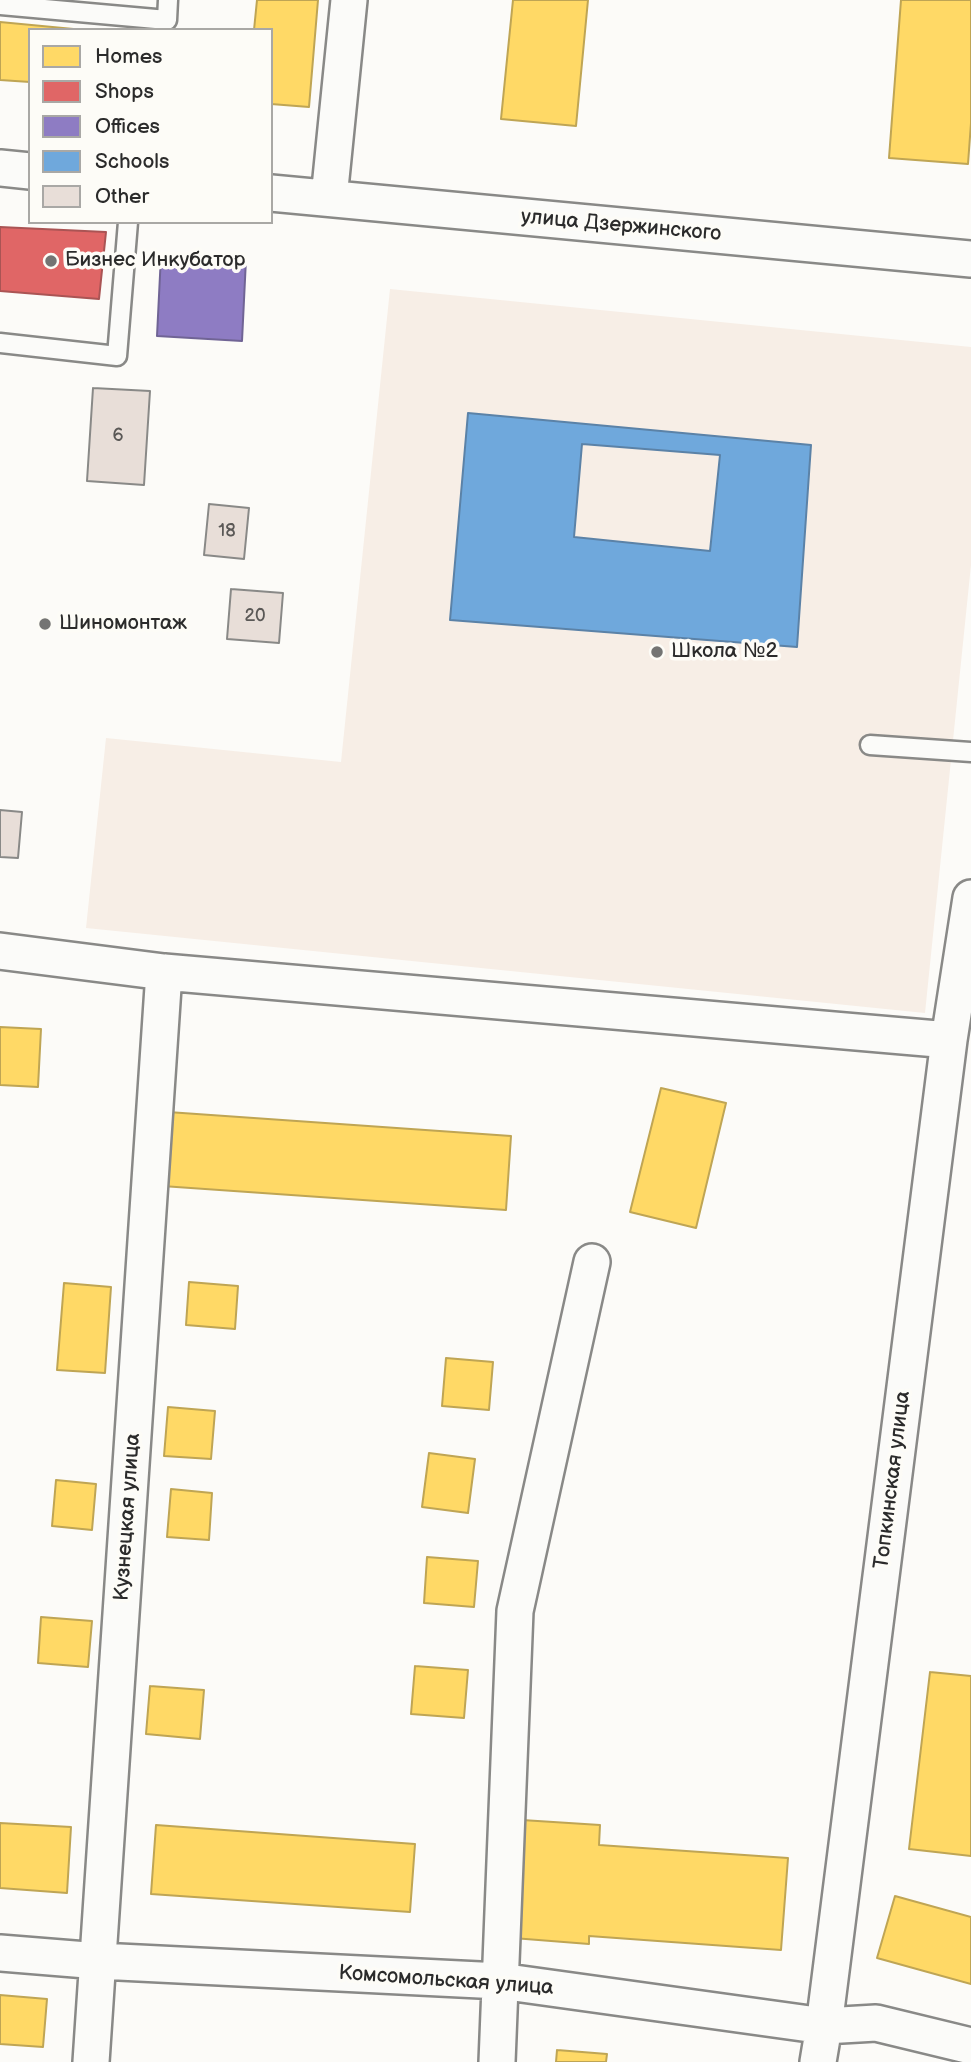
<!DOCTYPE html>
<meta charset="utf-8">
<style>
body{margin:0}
#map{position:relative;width:971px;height:2062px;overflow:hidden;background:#fcfbf8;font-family:"Balsamiq Sans",sans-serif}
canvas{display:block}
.legend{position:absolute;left:28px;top:28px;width:245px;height:196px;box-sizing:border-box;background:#fdfcf7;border:2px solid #a9a8a5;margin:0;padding:9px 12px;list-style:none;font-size:21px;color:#2b2b2b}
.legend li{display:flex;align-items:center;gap:14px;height:35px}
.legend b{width:35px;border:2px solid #a9a8a5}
</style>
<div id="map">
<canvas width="971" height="2062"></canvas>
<ul class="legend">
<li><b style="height:19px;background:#ffd966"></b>Homes</li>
<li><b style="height:19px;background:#e06666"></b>Shops</li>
<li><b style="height:19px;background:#8e7cc3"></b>Offices</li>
<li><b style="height:19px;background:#6fa8dc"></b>Schools</li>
<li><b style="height:19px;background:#e8ded8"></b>Other</li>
</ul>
</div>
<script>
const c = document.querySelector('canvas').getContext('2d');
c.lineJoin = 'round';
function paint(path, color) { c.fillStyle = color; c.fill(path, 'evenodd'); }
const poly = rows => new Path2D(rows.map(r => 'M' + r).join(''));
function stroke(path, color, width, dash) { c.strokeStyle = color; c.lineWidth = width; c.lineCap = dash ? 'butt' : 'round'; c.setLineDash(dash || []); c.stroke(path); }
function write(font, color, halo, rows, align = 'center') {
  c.font = font + ' "Balsamiq Sans",sans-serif'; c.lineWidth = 7; c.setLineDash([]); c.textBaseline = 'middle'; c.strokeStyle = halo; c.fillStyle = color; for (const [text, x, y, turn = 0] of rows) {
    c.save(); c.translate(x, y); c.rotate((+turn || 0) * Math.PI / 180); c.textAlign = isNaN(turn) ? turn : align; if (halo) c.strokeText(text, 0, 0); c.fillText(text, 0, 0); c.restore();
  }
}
paint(poly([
 [390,289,971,347,971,565,925,1013,86,928,106,738,341,762]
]), '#f7eee6');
const homes = poly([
 [257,0,318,0,309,107,271,104,271,30,254,30,257,0],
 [513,0,588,0,576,126,501,119,513,0],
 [901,0,971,0,971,123,968,164,889,158,901,0],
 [0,22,84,30,30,30,30,82,0,80,0,22],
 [0,1027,41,1029,38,1087,0,1085,0,1027],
 [661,1088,726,1103,696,1228,630,1212,661,1088],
 [168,1112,511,1136,506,1210,162,1186,168,1112],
 [189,1282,238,1286,235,1329,186,1325,189,1282],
 [64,1283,111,1287,105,1373,57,1370,64,1283],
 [446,1358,493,1362,489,1410,442,1406,446,1358],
 [168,1407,215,1411,211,1459,164,1456,168,1407],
 [429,1453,475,1459,468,1513,422,1507,429,1453],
 [56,1480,96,1484,92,1530,52,1526,56,1480],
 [171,1489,212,1493,209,1540,167,1537,171,1489],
 [427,1557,478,1561,474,1607,424,1603,427,1557],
 [41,1617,92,1621,88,1667,38,1663,41,1617],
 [415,1666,468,1670,464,1718,411,1714,415,1666],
 [930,1672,971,1676,971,1856,909,1849,930,1672],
 [150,1686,204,1690,200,1739,146,1734,150,1686],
 [522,1820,600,1825,599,1845,788,1858,781,1950,589,1936,589,1944,513,1938,522,1820],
 [0,1823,71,1827,67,1893,0,1888,0,1823],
 [156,1825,415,1844,410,1912,151,1894,156,1825],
 [895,1896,971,1917,971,1984,877,1958,895,1896],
 [0,1995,47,1999,43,2047,0,2044,0,1995],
 [557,2050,607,2054,606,2062,556,2062,557,2050]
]);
paint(homes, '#ffd966');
stroke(homes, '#bfa554', 2);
const shops = poly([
 [0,227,106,232,99,299,0,291,0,227]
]);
paint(shops, '#e06666');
stroke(shops, '#aa5454', 2);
const offices = poly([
 [161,255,246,259,242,341,157,336,161,255]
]);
paint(offices, '#8e7cc3');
stroke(offices, '#706495', 2);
const schools = poly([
 [468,413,811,445,797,647,450,620,468,413],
 [582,444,720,455,710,551,574,537,582,444]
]);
paint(schools, '#6fa8dc');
stroke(schools, '#5b82a7', 2);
const building = poly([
 [93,388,150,391,144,485,87,481,93,388],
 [209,504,249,508,244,559,204,555,209,504],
 [231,589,283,593,279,643,227,639,231,589],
 [0,810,22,812,18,858,0,857,0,810]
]);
paint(building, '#e8ded8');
stroke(building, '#898987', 2);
const service = poly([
 [0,5,167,20,168,0],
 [0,343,117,356,128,222],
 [870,745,971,752]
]);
const minor = poly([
 [0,168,30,171],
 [271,193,971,259],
 [329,198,349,0],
 [0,951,164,972,949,1040],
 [0,1953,99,1961,500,1981,824,2026,876,2023,971,2046],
 [91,2062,164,972],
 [497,2062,515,1611,592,1262],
 [818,2062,824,2026,949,1040,971,898]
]);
stroke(service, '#898987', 23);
stroke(minor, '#898987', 40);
stroke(service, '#fbfbf9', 18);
stroke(minor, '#fbfbf9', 35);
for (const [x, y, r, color] of [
 [51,261,7,"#747473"],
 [45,624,7,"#747473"],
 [657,652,7,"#747473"]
]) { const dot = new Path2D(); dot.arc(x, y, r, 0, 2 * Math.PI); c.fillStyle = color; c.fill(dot); stroke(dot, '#fdfcf7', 2.5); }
write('18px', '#5a5856', null, [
 ["6",118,436],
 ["18",227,531],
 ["20",255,616]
]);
write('21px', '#2b2b2b', '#fdfcf7', [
 ["улица Дзержинского",621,226,5],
 ["Топкинская улица",893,1480,-83],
 ["Кузнецкая улица",128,1517,-86],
 ["Комсомольская улица",446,1981,4]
]);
write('21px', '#2b2b2b', '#fdfcf7', [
 ["Бизнес Инкубатор",65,261],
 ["Шиномонтаж",59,624],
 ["Школа №2",671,652]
], 'left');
</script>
